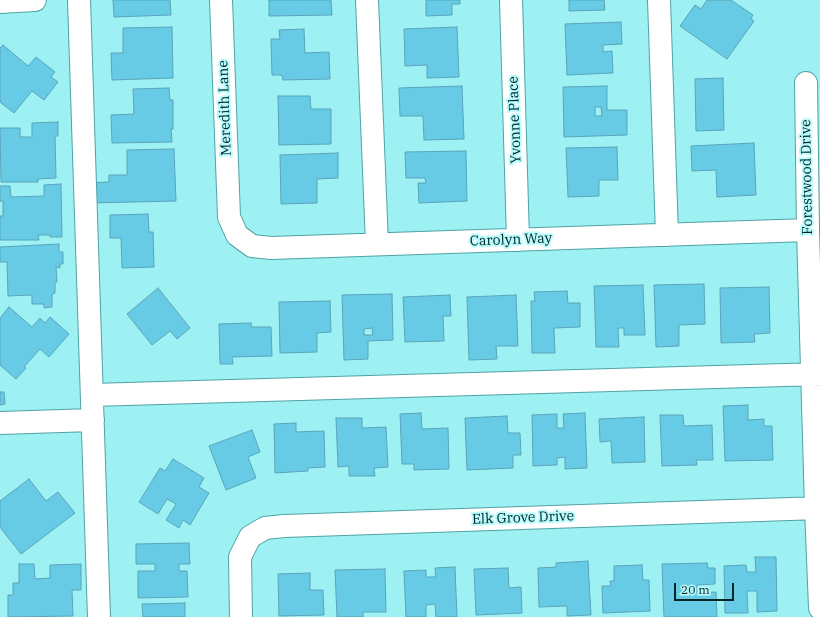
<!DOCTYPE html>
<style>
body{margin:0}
#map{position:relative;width:820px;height:617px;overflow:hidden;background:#9ef1f3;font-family:"IBM Plex Serif",serif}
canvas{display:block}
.scale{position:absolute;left:674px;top:583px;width:60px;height:18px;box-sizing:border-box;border:2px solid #012527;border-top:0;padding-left:5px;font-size:12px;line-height:14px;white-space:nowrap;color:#012527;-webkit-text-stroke:3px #bafbfd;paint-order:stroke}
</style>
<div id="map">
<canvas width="820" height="617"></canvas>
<div class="scale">20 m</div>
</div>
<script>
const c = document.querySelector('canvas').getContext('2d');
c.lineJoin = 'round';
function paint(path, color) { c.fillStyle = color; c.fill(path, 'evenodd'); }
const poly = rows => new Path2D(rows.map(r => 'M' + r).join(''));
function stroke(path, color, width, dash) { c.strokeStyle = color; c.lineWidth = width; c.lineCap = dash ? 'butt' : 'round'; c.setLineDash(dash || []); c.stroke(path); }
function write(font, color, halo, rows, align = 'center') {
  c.font = font + ' "IBM Plex Serif",serif'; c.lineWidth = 4; c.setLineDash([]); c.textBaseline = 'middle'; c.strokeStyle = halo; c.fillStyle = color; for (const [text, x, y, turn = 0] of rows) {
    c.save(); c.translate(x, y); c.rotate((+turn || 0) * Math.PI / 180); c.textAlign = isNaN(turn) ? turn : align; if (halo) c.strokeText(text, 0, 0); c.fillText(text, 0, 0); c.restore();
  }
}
const building = poly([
 [113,0,170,0,171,15,114,17,113,0],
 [269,0,331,0,332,15,269,16,269,0],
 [426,0,460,0,460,4,452,4,452,15,426,16,426,0],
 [569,0,604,0,605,10,569,11,569,0],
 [707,0,731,0,753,15,751,19,754,21,727,59,680,26,695,5,701,9,707,0],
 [621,22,622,44,603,45,603,52,612,51,613,73,567,75,565,24,621,22],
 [172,27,173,78,112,80,111,53,123,53,123,28,172,27],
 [457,27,459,77,427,78,427,65,405,66,404,29,457,27],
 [304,29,305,53,329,52,330,79,283,80,282,75,272,75,271,39,280,39,279,30,304,29],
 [3,45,28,66,36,57,55,72,51,77,58,82,44,100,32,91,14,113,0,102,0,48,3,45],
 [723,78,724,130,696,131,695,79,723,78],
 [462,86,464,139,424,140,423,116,400,116,399,88,462,86],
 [607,86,607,110,627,110,627,135,564,137,563,87,607,86],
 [595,107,601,107,602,116,595,116,595,107],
 [169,88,170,100,173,100,173,129,171,129,172,142,112,143,111,115,134,114,133,89,169,88],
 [278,96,310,96,311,109,331,109,331,144,279,145,278,96],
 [58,122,58,136,55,136,56,178,38,179,38,182,1,182,0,128,20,128,20,137,32,137,32,123,58,122],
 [754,143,756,195,717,197,716,170,692,171,691,146,754,143],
 [617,147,618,180,599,180,599,196,568,197,566,148,617,147],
 [174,149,176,201,90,203,89,183,109,182,109,175,127,175,127,150,174,149],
 [466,151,467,201,419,203,418,183,426,183,425,178,406,178,405,152,466,151],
 [338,153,338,178,317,179,317,203,281,204,280,155,338,153],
 [61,184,62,237,50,237,50,235,38,235,39,240,0,240,0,216,3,216,3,201,0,201,0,186,10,186,11,197,44,196,44,185,61,184],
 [148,214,149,232,153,232,154,267,122,268,121,238,110,238,110,215,148,214],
 [59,244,59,252,63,252,63,264,60,264,60,268,56,267,57,282,55,282,55,293,52,294,52,307,44,308,44,304,32,304,32,295,8,296,7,262,0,262,0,247,59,244],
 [704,284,705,324,679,325,679,346,656,347,654,285,704,284],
 [643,285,645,335,624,335,624,328,618,328,619,347,596,347,594,286,643,285],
 [769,287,770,333,754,334,755,342,721,343,720,288,769,287],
 [158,288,190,328,177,339,170,331,152,345,127,314,158,288],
 [567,291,568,303,580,303,580,327,554,328,555,353,532,353,531,301,535,301,534,292,567,291],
 [392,294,393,340,368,341,368,359,344,360,342,295,392,294],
 [372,328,373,335,364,335,364,329,372,328],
 [450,295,451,316,443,316,444,341,405,342,403,297,450,295],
 [516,295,518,346,496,346,497,359,469,360,467,297,516,295],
 [330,301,331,332,317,333,317,352,280,353,279,302,330,301],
 [9,307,32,327,40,318,45,323,50,317,69,334,49,357,40,349,24,367,26,368,16,379,0,365,0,318,9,307],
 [251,323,251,327,271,327,272,356,232,357,233,364,220,364,219,324,251,323],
 [0,392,4,392,5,404,0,405,0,392],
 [748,405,748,420,764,419,764,426,772,426,773,460,725,461,723,406,748,405],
 [421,413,422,429,448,428,449,469,414,470,414,464,402,464,400,414,421,413],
 [585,413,587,468,565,469,565,457,557,458,557,465,533,466,532,415,557,414,557,428,564,428,563,414,585,413],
 [660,415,683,415,684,426,712,425,713,460,696,460,697,465,662,466,660,415],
 [507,416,508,433,520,433,521,455,513,455,513,468,467,470,465,418,507,416],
 [644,417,645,462,612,463,611,441,600,442,599,419,644,417],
 [336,418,362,418,362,428,386,427,388,467,374,468,375,476,349,476,349,466,338,467,336,418],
 [296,423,296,432,324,431,325,467,308,468,308,471,275,473,274,424,296,423],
 [252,430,260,452,248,457,256,478,226,490,209,446,252,430],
 [173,459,204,478,199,487,209,493,190,525,183,520,179,528,166,520,176,504,167,499,158,514,139,502,160,468,165,471,173,459],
 [29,479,46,501,58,492,75,513,21,554,0,527,0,501,29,479],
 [189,543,190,564,179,564,179,571,187,571,188,597,138,598,138,571,155,571,155,564,136,564,136,544,189,543],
 [755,557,776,557,777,611,757,612,757,591,747,591,748,613,725,613,724,566,746,565,747,572,756,572,755,557],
 [588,561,591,615,567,616,567,606,539,607,538,568,556,567,556,563,588,561],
 [707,563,708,568,715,568,715,584,697,585,697,593,716,592,717,617,664,617,662,564,707,563],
 [19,564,34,564,35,579,50,578,50,565,81,564,81,590,72,590,73,616,8,617,8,595,13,595,13,583,19,583,19,564],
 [642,565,643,580,649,580,650,611,603,613,602,586,611,586,610,581,614,581,614,566,642,565],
 [455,567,457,617,436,617,435,604,426,605,426,617,406,617,404,571,426,570,426,577,436,577,435,568,455,567],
 [508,568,509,588,521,587,522,613,476,615,474,569,508,568],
 [385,569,386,612,363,612,363,617,337,617,335,570,385,569],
 [310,573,310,590,323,590,324,615,279,616,278,574,310,573],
 [185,603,185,617,143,617,142,604,185,603]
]);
paint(building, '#68cbe6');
stroke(building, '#59a4b9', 1);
const minor = poly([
 [79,0,99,617],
 [221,0,229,217,237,235,252,246,271,248,808,230],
 [367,0,377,244],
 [511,0,518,240],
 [659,0,667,235],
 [0,2,35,0],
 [806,83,808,230,816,508,820,608],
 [92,395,820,374],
 [0,423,93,420],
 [241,617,240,557,250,537,265,528,284,526,820,508]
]);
stroke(minor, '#50a2a5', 24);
stroke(minor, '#fff', 22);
write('14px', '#012527', '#bafbfd', [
 ["Meredith Lane",225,108,-92],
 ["Yvonne Place",515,120,-92],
 ["Forestwood Drive",807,177,-91],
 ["Carolyn Way",511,240,-2],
 ["Elk Grove Drive",523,518,-2]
]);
</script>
